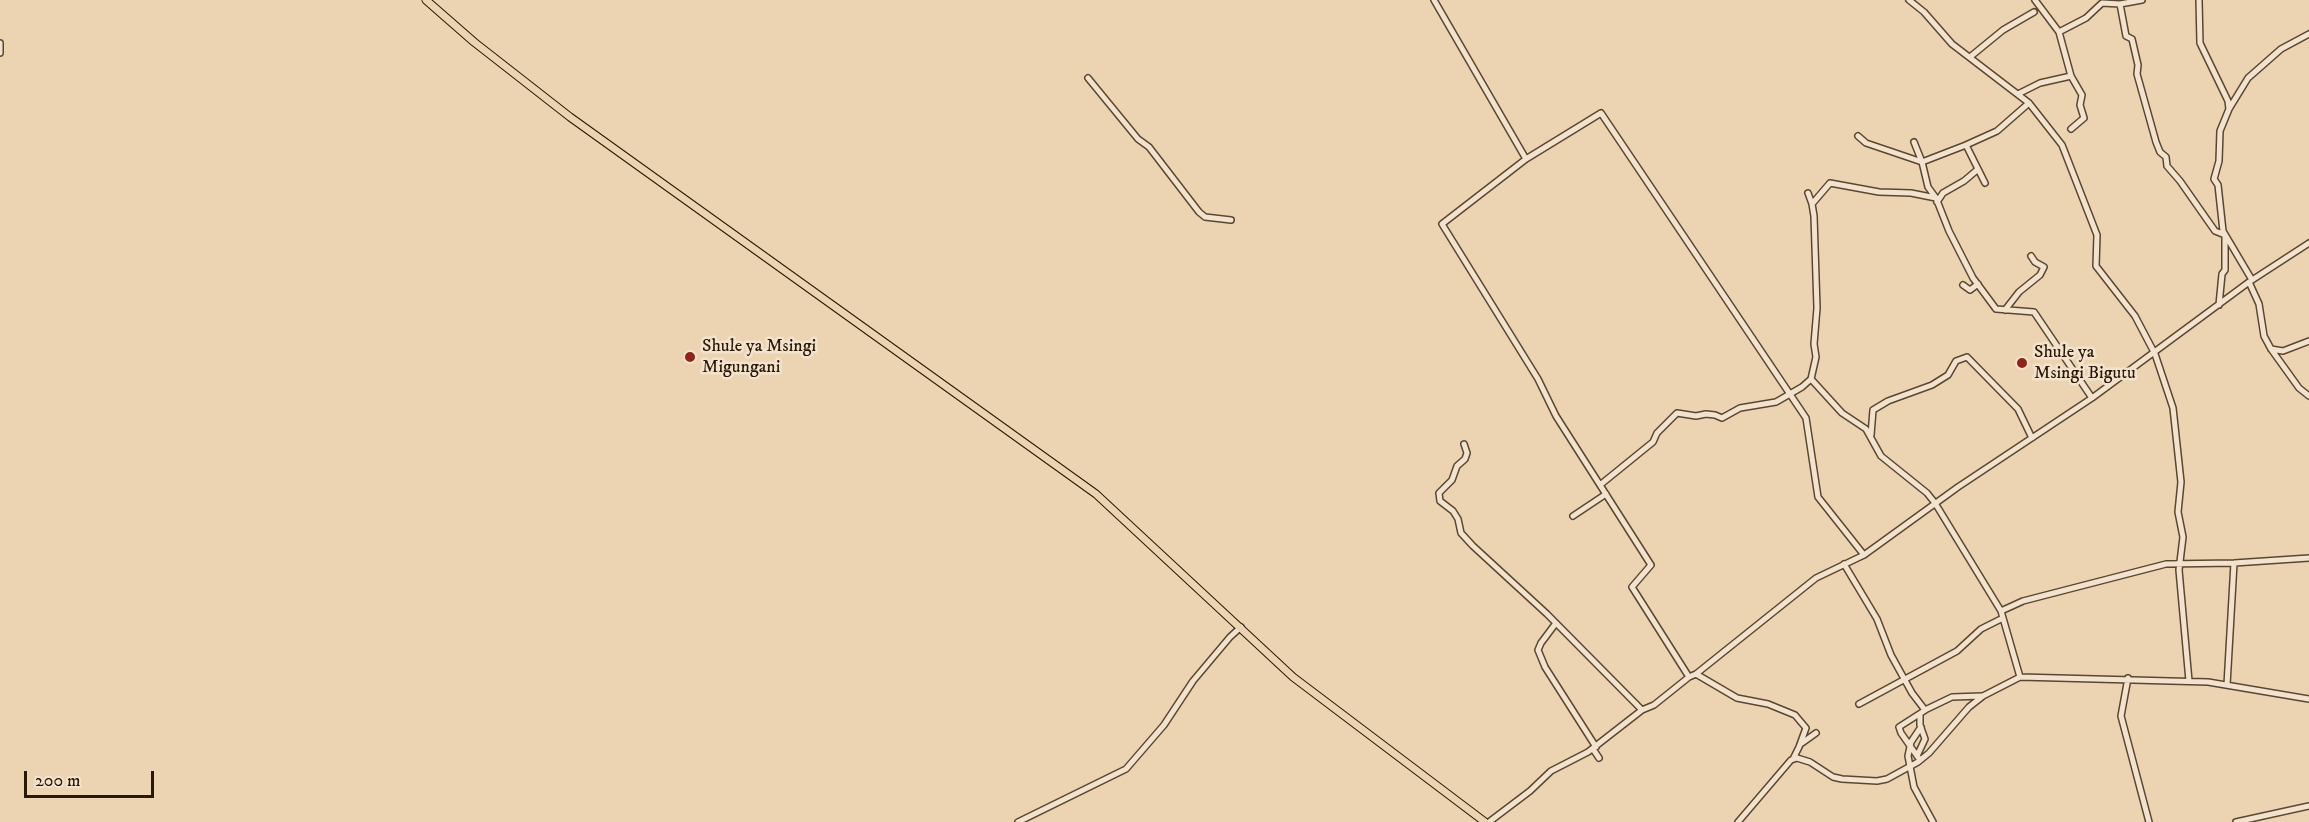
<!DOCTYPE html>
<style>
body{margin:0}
#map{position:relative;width:2309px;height:822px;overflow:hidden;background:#ecd4b3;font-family:"IM FELL DW Pica",serif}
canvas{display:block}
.scale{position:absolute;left:24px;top:771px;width:130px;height:27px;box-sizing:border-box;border:3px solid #291804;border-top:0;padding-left:8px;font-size:18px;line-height:21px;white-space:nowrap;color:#291804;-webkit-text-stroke:4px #f3e3ce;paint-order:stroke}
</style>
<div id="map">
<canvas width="2309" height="822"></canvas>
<div class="scale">200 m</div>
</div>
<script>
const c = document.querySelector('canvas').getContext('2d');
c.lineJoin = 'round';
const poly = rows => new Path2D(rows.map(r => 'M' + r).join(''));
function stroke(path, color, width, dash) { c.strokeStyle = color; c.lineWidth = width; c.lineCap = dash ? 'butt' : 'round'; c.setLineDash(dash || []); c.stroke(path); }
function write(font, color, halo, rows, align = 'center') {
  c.font = font + ' "IM FELL DW Pica",serif'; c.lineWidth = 5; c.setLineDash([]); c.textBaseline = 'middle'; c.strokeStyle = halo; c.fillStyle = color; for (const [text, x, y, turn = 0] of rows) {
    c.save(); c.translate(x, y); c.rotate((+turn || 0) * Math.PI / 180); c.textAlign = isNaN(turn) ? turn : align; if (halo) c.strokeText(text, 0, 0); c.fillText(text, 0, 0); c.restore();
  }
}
const minor = poly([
 [1434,0,1526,159,1601,113,1806,418,1818,497,1864,555],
 [1909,0,1924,12,1952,44,2029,103,2062,145,2097,235,2096,266,2135,316,2155,354,2173,408,2181,482,2178,512,2183,537,2179,570,2189,681],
 [2035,0,2059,32],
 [2199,0,2200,43,2228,101,2229,109,2220,131,2219,161,2214,179,2218,185,2223,231,2252,280],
 [2120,4,2126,36,2132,39,2138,65,2137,74,2156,142,2160,152,2166,157,2167,166,2180,181,2215,231,2225,235,2225,270,2222,274,2219,305],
 [0,43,0,53],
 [1970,57,2003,30,2034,12],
 [2071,76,2082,95,2080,105,2084,118,2071,129],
 [1088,78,1138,139,1149,147,1199,212,1205,217,1231,220],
 [2018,94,2040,83,2071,76,2059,32,2086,18,2102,3,2120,4,2142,0],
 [2229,109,2248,78,2281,49,2309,34],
 [1858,136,1866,143,1922,162,1914,142],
 [1966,145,1997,131,2029,103],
 [1526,159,1442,224,1538,379,1556,416,1651,565,1632,587,1689,677],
 [1808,193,1812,204,1814,216,1817,308,1814,344,1816,357,1811,379,1842,413,1866,429,1881,456,1927,493,1935,503,2001,611,2020,677],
 [1936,198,1928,187,1922,162,1966,145,1985,183],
 [1937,202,1943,193,1964,181,1977,170],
 [1812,204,1830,183,1879,192,1911,193,1936,198,1949,231,1973,278,1996,309,2034,312,2092,398],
 [2249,282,2259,304,2264,336,2271,349,2299,388,2309,396],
 [1963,285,1970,290,1978,284],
 [2005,310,2019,292,2040,275,2044,267,2035,262,2031,256],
 [2271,349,2283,351,2309,341],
 [1871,435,1873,410,1888,401,1932,385,1948,375,1956,361,1967,357,2018,409,2032,438],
 [1464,444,1467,453,1465,459,1457,466,1452,480,1439,493,1440,501,1453,511,1458,519,1461,533,1473,546,1547,614,1642,710],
 [1600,485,1653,442,1657,433,1677,413,1696,416,1706,414,1715,415,1722,418,1740,408,1776,402,1802,387,1811,379],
 [1573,516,1606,494],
 [1844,564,1877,619,1891,655,1912,693,1925,710],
 [2001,611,2023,601,2166,564,2234,563,2309,558],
 [1556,623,1541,643,1538,650,1545,667,1596,747],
 [1696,674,1737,698,1768,704,1795,715,1806,728,1799,747,1793,759],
 [2128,678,2121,716,2149,822],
 [2227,685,2234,563],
 [1859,704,1957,651,1981,629,2003,618],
 [1921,727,1911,742,1908,756,1914,787,1933,822],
 [1802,743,1816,733],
 [1593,749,1599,758],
 [1917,756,1925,739,1920,725,1920,714],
 [1920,760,1901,733,1899,727,1927,709,1952,697,1982,696],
 [1018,822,1126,769,1164,725,1193,681,1230,637,1241,627],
 [1489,822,1530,791,1551,771,1588,752,1642,710,1654,705,1689,677,1696,674,1816,578,1864,555,1958,487,2092,398,2249,282,2309,243],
 [1738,822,1791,760,1797,758,1810,762,1833,777,1842,779,1877,781,1887,779,1918,762,1929,753,1969,707,1983,696,2020,677,2208,682,2309,699],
 [2236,822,2309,806]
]);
const major = poly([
 [426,0,474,42,570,117,1096,494,1293,677,1485,822]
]);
stroke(minor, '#5a4730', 8);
stroke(major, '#291804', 9);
stroke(minor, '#f3e3ce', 5);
stroke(major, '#ecd4b3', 7);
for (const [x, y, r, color] of [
 [690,357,6,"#8f2418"],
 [2022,363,6,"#8f2418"]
]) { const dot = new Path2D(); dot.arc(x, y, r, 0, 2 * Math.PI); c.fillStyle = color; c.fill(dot); stroke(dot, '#f3e3ce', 2); }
write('18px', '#291804', '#f3e3ce', [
 ["Shule ya Msingi",702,347],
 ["Migungani",702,368],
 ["Shule ya",2034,353],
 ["Msingi Bigutu",2034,374]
], 'left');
</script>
